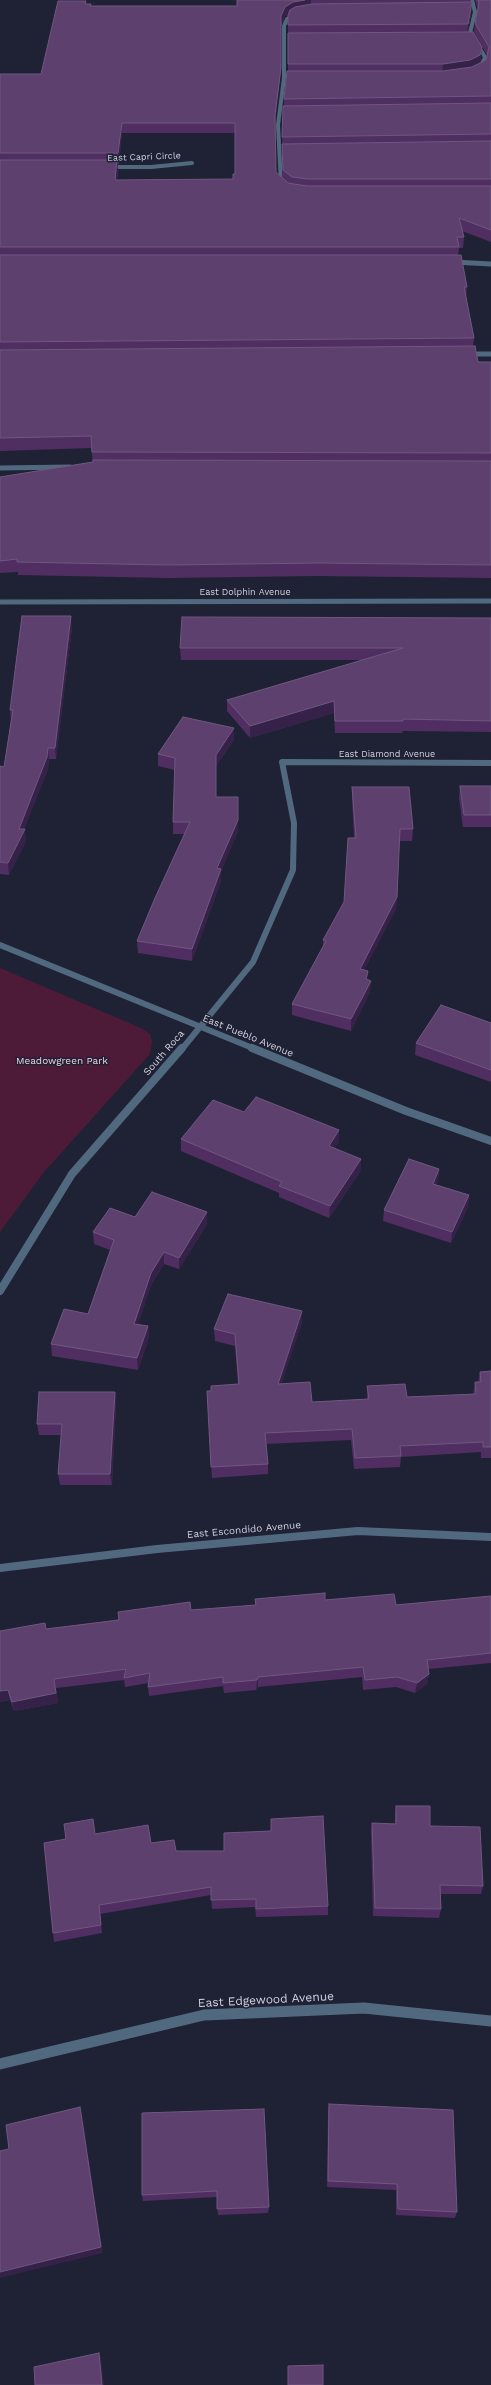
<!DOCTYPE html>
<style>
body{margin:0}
canvas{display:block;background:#1f2134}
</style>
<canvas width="491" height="2385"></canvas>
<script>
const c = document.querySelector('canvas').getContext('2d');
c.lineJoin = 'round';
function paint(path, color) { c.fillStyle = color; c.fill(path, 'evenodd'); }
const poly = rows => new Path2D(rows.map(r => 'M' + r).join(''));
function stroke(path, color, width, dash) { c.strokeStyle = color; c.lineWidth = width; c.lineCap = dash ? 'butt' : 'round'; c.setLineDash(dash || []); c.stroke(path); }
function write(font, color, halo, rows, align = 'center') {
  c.font = font + ' "Work Sans",sans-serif'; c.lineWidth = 3; c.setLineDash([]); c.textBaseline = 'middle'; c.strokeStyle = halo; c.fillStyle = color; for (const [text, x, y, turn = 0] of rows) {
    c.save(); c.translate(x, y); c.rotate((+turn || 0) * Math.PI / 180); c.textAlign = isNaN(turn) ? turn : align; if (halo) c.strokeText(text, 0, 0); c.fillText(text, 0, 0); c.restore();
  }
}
paint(poly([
 [0,968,141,1028,150,1034,152,1042,150,1054,44,1172,0,1232]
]), '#4d1b38');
stroke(poly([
 [472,0,475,12,470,33,485,57,480,69],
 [107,167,151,167,192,163],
 [281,184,278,125,284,78,284,26,287,19,297,14],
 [453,262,462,262]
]), '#51697e', 4);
stroke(poly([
 [453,262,491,264],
 [466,354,491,354],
 [0,468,70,467],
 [0,602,491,601]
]), '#51697e', 5);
stroke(poly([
 [182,1049,253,962,293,870,294,823,282,762,491,763]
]), '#51697e', 6);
stroke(poly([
 [0,1291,72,1174,182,1048],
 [0,1568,157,1549,358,1531,491,1537]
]), '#51697e', 8);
stroke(poly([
 [0,2064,204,2015,364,2008,491,2021]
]), '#51697e', 11);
stroke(poly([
 [0,945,255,1049]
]), '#51697e', 6);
stroke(poly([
 [252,1048,406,1111,491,1141]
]), '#51697e', 8);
paint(poly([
 [237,0,471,0,470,2,472,2,471,14,468,32,481,58,480,63,486,60,487,55,474,32,475,23,478,10,475,0,491,0,491,242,462,231,464,237,463,248,459,248,458,255,467,287,466,297,474,338,473,346,478,362,491,362,491,578,317,576,168,578,18,575,18,572,0,573,0,477,93,462,91,448,0,451,0,74,41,74,86,1,86,4,91,4,91,6,237,6],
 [288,15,288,71,284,99,284,106,283,106,282,147,282,178,276,172,275,123,280,78,281,26,285,16],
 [122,133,235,133,235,174,233,179,117,180,118,170,117,164,119,164],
 [491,618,491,732,403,731,402,733,335,733,334,713,250,738,227,711,227,700,364,660,181,660,180,648],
 [72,627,56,759,49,759,48,769,24,829,26,841,9,875,0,874,0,766,4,767,11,720,10,710],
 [234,728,234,740,216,766,216,797,238,831,221,871,221,881,192,961,138,953,137,941,185,834,173,834,173,822,175,770,158,766,158,754],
 [460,786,491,786,491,827,463,827,459,798],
 [352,787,413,829,412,841,399,841,396,909,364,970,368,971,367,979,370,992,351,1031,292,1015,292,1004,323,947,323,940,344,902,354,838,352,798],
 [491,1023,491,1082,415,1055,416,1043],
 [244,1112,339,1130,339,1142,334,1148,361,1159,361,1170,329,1218,279,1197,279,1193,181,1151,181,1139],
 [439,1169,438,1180,436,1185,469,1195,468,1207,451,1243,383,1221,384,1210],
 [207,1212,207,1224,179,1269,164,1264,151,1285,138,1324,148,1326,149,1337,138,1370,52,1356,51,1344,88,1314,110,1250,94,1244,93,1232,135,1217],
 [302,1322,281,1384,312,1402,367,1399,367,1386,407,1397,473,1394,475,1382,478,1382,480,1372,491,1371,491,1458,481,1458,481,1452,401,1457,400,1467,354,1469,351,1440,266,1444,268,1464,268,1474,212,1478,207,1391,211,1391,238,1384,235,1346,215,1341,214,1329],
 [115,1392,116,1403,112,1485,60,1485,58,1474,61,1435,39,1435,37,1424],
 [491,1596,491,1663,428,1669,429,1674,427,1684,415,1693,396,1687,363,1690,362,1677,258,1687,256,1690,224,1693,223,1686,149,1696,148,1687,148,1683,125,1687,124,1680,56,1688,58,1703,14,1711,10,1700,0,1702,0,1631,46,1629,191,1610,255,1605,255,1599,325,1600,396,1605],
 [396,1806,430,1826,483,1886,481,1894,440,1894,441,1909,439,1918,373,1916,371,1832,372,1823,395,1824,395,1815],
 [271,1819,328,1906,328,1915,256,1917,255,1907,212,1909,211,1895,100,1914,102,1933,54,1942,53,1933,66,1839,95,1834,151,1843,176,1851,224,1851,271,1831],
 [329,2104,457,2212,455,2218,396,2215,396,2190,327,2187,328,2111],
 [142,2113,269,2207,268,2213,218,2215,217,2197,143,2201,142,2195]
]), '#502e61');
paint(poly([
 [305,0,311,0,311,8,293,12,285,16,280,26,281,16,285,7,293,2],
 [472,2,471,14,467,36,468,24],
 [482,47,481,58,479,66,442,74,443,64],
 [281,68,280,78,274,125,275,115],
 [122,123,122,133,119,164,118,153],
 [117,160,118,170,115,190,115,180],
 [71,616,72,627,56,759,55,748],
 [334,701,334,713,250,738,250,726],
 [234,728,234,740,216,766,216,809,216,755],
 [48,748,49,759,48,769,22,834,25,829,26,841,9,875,8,863,19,829],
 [238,797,238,831,221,871,221,881,192,961,192,949],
 [397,897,396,909,359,981,360,969],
 [371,981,370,992,351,1031,351,1019],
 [339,1130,339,1142,328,1157,329,1146],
 [361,1159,361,1170,329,1218,330,1206],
 [439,1169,438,1180,431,1195,433,1184],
 [469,1195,468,1207,451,1243,452,1232],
 [207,1212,207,1224,179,1269,179,1258],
 [164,1252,164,1264,151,1285,135,1335,134,1324,151,1273],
 [302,1311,302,1322,278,1395,278,1384],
 [148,1326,149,1337,138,1370,137,1358],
 [115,1392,116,1403,112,1485,110,1474],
 [429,1674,427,1684,415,1693,417,1683],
 [258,1677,258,1687,256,1690,257,1680],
 [54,1679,58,1703,14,1711,12,1702],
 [8,1690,10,1700,0,1702,0,1691],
 [80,2107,82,2114,103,2253,0,2278,0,2272],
 [99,2353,101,2358,104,2385,102,2385]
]), '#362249');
const building = poly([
 [237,0,305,0,293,2,285,7,281,16,281,68,275,115,276,172,288,183,307,186,491,186,491,230,459,218,464,237,457,237,459,247,0,247,0,160,117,160,115,180,233,179,233,174,235,174,235,123,122,123,118,153,0,153,0,74,41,74,58,1,86,1,85,4,91,4,90,6,237,6,237,0],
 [478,0,491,0,491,96,284,99,287,71,443,71,472,67,486,60,489,47,475,23,479,3,478,0],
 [472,2,468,24,288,25,288,15,290,10,295,7,312,4,472,2],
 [473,32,482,47,480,55,470,60,443,64,288,64,288,33,473,32],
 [491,103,491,134,282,137,283,106,491,103],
 [491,141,491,179,307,179,292,177,283,170,282,144,491,141],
 [0,255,461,255,467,287,464,287,474,338,0,342,0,255],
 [475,346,478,362,491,362,491,453,92,452,91,436,0,438,0,350,475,346],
 [93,460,491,461,491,565,318,563,167,565,17,562,17,559,0,561,0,477,93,462,93,460],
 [22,616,71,616,55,748,48,748,47,757,19,829,25,829,8,863,0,862,0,766,4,767,13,710,10,710,22,616],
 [182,617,491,618,491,721,403,719,403,721,335,721,334,701,250,726,227,700,403,648,180,648,182,617],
 [183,717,234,728,216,755,216,797,238,797,238,820,217,868,221,869,192,949,137,941,155,898,190,822,173,822,175,758,158,754,183,717],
 [460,786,491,786,491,815,464,815,460,786],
 [352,787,409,787,413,829,400,829,397,897,360,969,368,971,366,979,371,981,351,1019,292,1004,326,941,323,940,344,902,348,838,356,838,352,787],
 [441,1005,491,1023,491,1070,416,1043,441,1005],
 [256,1097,339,1130,329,1146,361,1159,330,1206,279,1186,282,1182,181,1139,213,1100,244,1112,256,1097],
 [409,1159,439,1169,433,1184,469,1195,452,1232,384,1210,409,1159],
 [152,1192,207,1212,179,1258,164,1252,151,1273,134,1324,148,1326,137,1358,51,1344,64,1309,88,1314,114,1240,93,1232,110,1208,135,1217,152,1192],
 [228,1294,302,1311,278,1384,310,1382,312,1402,369,1399,367,1386,405,1384,407,1397,476,1394,475,1382,481,1382,480,1372,491,1371,491,1447,483,1447,483,1442,400,1446,401,1456,355,1458,352,1429,265,1433,268,1464,211,1467,207,1391,211,1391,211,1386,239,1384,235,1334,214,1329,228,1294],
 [39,1392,115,1392,110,1474,58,1474,62,1424,37,1424,39,1392],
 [325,1593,325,1600,394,1594,396,1605,491,1596,491,1653,427,1660,429,1674,417,1683,397,1677,365,1680,363,1667,258,1677,257,1680,223,1683,223,1677,148,1687,150,1673,124,1678,126,1669,54,1679,56,1693,12,1702,8,1690,0,1691,0,1631,45,1623,46,1629,119,1620,118,1612,190,1602,191,1610,256,1605,255,1599,325,1593],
 [396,1806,430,1806,430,1826,480,1827,483,1886,440,1885,441,1909,375,1908,372,1823,396,1824,396,1806],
 [323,1816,328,1906,256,1909,256,1899,211,1900,211,1887,99,1905,101,1925,53,1933,44,1843,66,1839,64,1824,93,1819,95,1834,148,1825,151,1843,174,1840,176,1851,224,1851,224,1833,271,1831,271,1819,323,1816],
 [329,2104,453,2110,457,2212,398,2209,397,2184,328,2181,329,2104],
 [80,2107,101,2247,0,2272,0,2151,9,2149,6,2125,80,2107],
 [264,2109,269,2207,217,2209,217,2191,142,2195,142,2113,264,2109],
 [99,2353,102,2385,35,2385,34,2367,99,2353],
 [323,2365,323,2385,288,2385,288,2366,323,2365]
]);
paint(building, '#5d406e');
stroke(building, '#6f5780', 1);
write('9px', '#d0d2df', '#1f2134', [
 ["East Capri Circle",144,157,-2],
 ["East Dolphin Avenue",245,592],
 ["East Diamond Avenue",387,754]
]);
write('10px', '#d0d2df', '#1f2134', [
 ["East Pueblo Avenue",248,1036,22],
 ["South Roca",164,1053,-49],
 ["East Escondido Avenue",244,1530,-5]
]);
write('10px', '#f5cde1', '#1f2134', [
 ["Meadowgreen Park",62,1061]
]);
write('12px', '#d0d2df', '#1f2134', [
 ["East Edgewood Avenue",266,2000,-3]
]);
</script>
